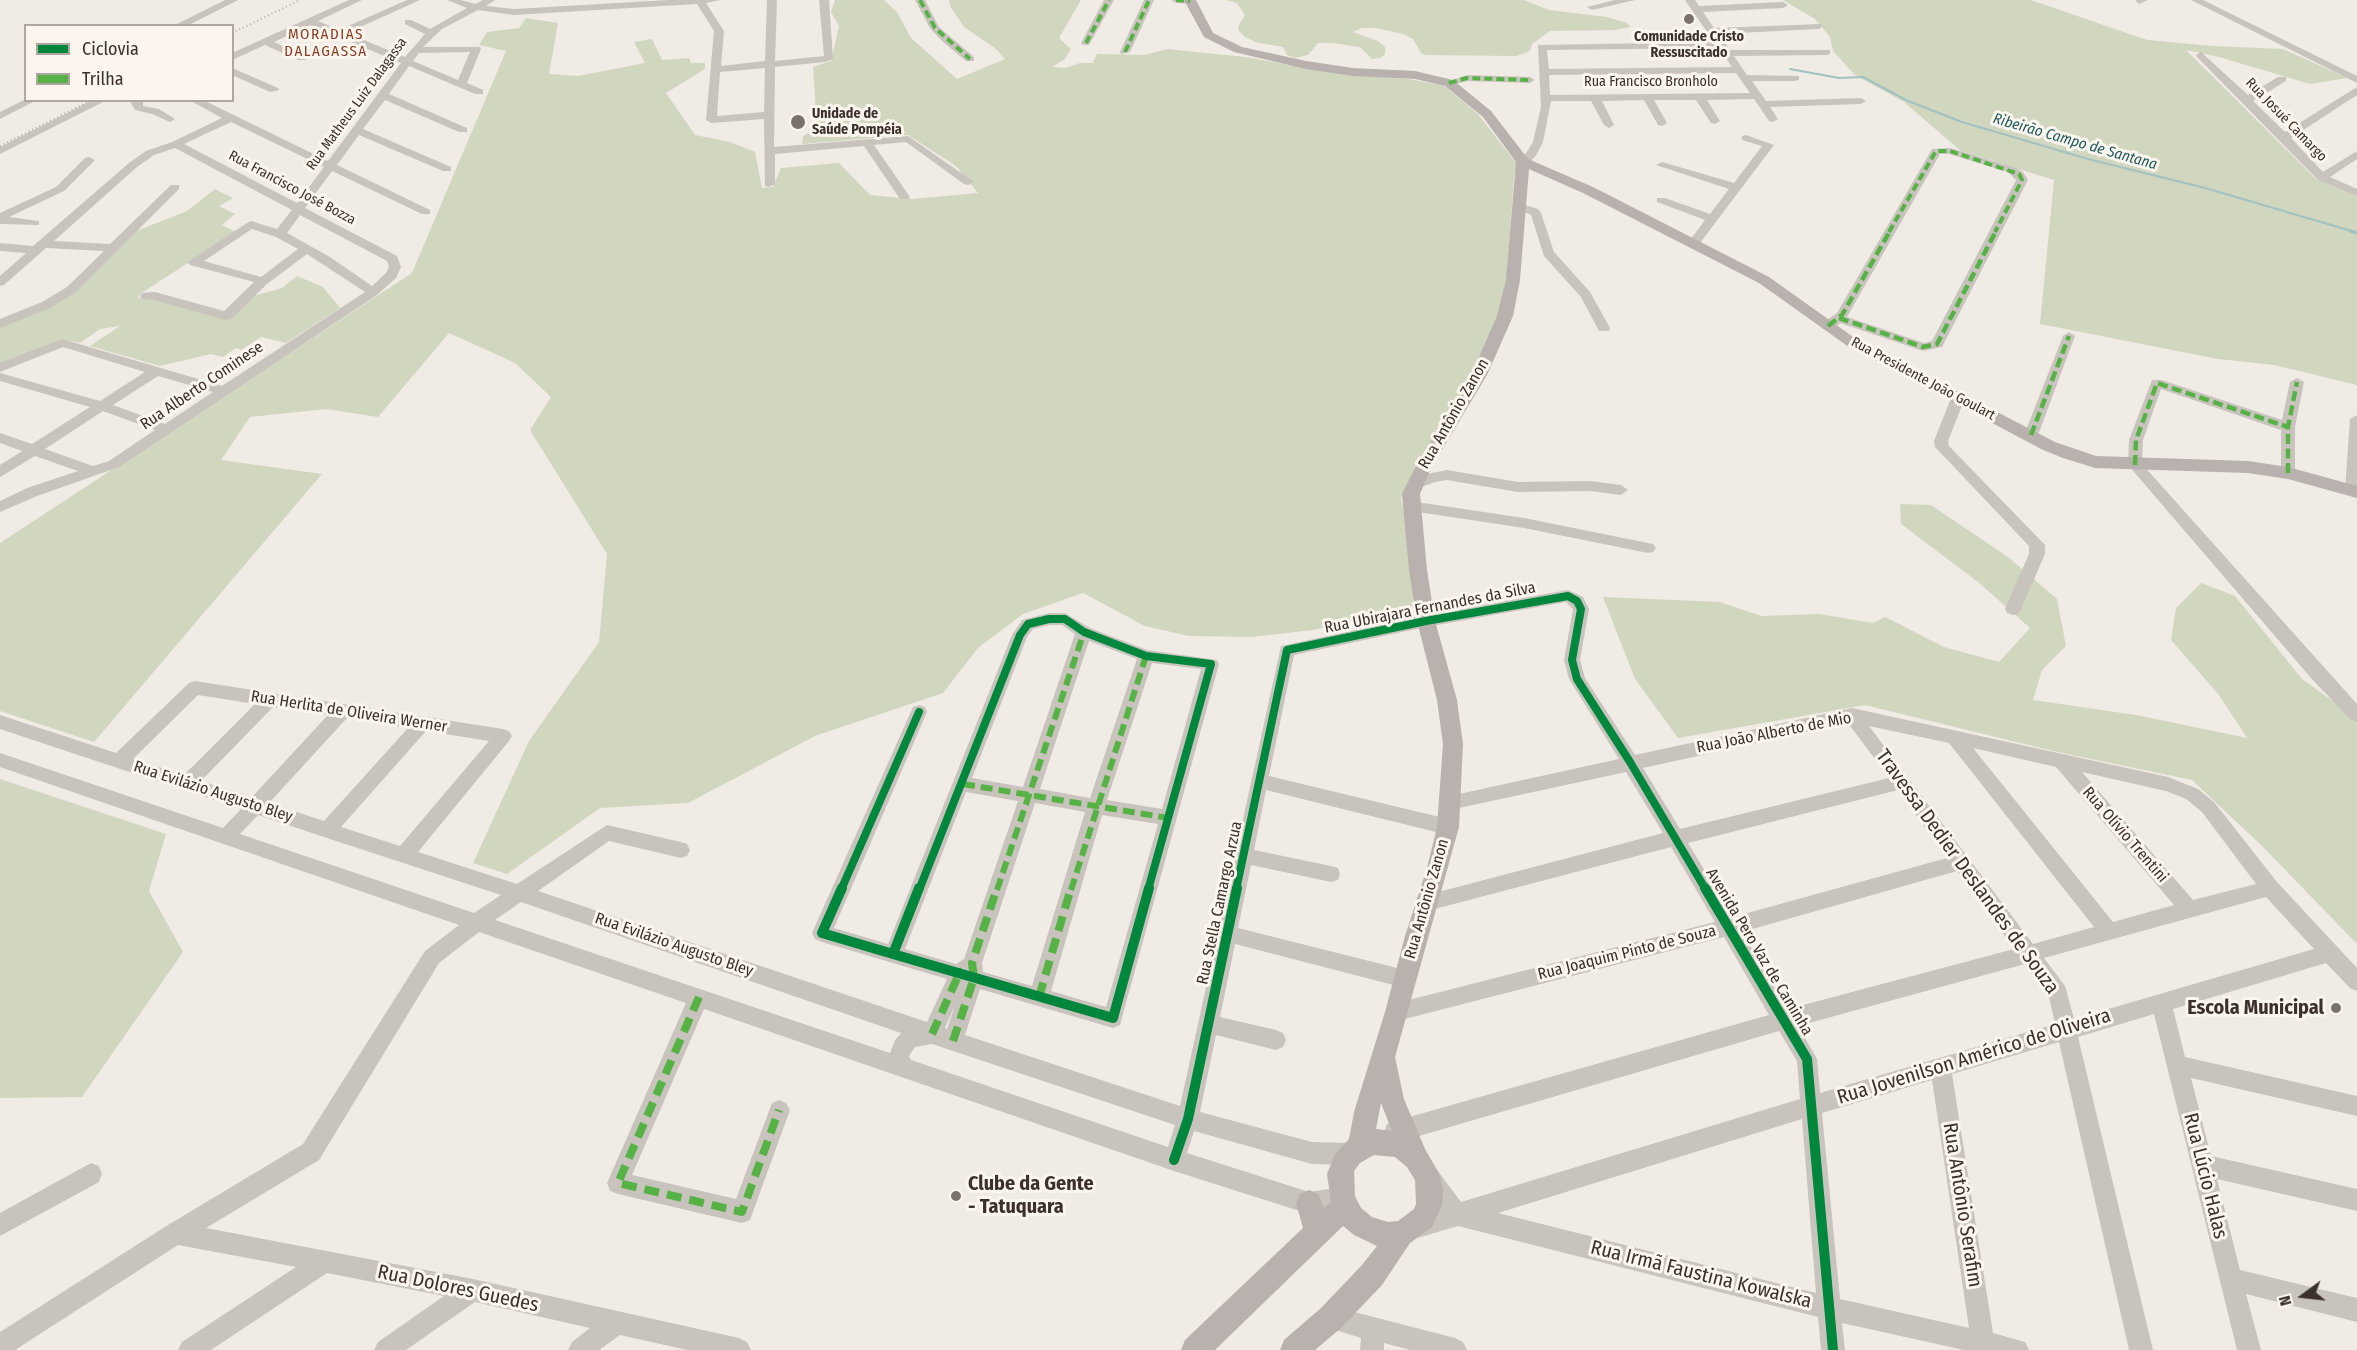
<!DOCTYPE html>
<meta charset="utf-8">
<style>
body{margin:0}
#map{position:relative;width:2357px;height:1350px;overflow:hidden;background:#f0ebe5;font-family:"Fira Sans Condensed",sans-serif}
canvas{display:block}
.legend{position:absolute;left:24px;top:24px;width:210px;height:78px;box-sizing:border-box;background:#fbf5ee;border:2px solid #aea6a0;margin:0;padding:8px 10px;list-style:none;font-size:18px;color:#3b302b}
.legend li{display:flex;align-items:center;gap:12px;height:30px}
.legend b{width:30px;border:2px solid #aea6a0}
.north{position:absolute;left:2273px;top:1266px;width:60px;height:60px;-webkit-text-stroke:4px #fbf5ee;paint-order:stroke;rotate:255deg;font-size:16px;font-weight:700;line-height:24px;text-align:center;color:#3b302b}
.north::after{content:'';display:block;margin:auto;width:21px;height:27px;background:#3b302b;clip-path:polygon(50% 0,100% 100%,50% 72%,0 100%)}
</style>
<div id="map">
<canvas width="2357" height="1350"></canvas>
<ul class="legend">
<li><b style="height:8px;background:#00873e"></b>Ciclovia</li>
<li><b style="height:8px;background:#57b246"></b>Trilha</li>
</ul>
<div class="north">N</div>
</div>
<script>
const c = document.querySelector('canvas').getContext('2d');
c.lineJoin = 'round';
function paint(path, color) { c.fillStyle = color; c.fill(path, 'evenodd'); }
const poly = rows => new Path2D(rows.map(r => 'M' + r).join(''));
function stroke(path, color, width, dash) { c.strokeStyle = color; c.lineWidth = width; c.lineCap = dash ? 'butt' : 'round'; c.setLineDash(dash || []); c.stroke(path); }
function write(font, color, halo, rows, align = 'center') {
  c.font = font + ' "Fira Sans Condensed",sans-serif'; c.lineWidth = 6; c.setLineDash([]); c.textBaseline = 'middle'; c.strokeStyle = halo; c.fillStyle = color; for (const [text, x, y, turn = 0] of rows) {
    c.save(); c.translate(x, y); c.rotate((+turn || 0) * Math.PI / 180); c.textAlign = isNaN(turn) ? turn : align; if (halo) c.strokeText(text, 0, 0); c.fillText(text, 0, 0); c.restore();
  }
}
paint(poly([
 [835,0,884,0,897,12,911,38,957,79,1005,59,996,49,964,27,950,6,949,0,1081,0,1059,38,1071,49,1065,59,1052,67,1065,68,1080,63,1093,63,1097,54,1144,55,1167,49,1245,57,1347,75,1409,79,1444,86,1477,113,1517,164,1514,177,1505,304,1474,372,1429,446,1401,498,1410,541,1418,607,1313,630,1251,637,1189,636,1145,626,1083,593,1023,614,978,648,943,693,815,736,688,803,600,808,507,874,473,863,529,741,599,642,607,554,530,430,551,397,515,363,449,333,378,417,326,409,250,417,221,460,322,474,94,742,0,711,0,543,412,273,506,51,479,45,487,32,519,28,526,18,558,23,549,74,578,76,645,63,634,42,652,39,662,60,689,58,691,63,705,63,705,69,666,93,695,135,730,142,755,152,762,188,773,187,781,168,839,163,870,195,913,199,978,193,956,166,908,135,802,144,803,136,817,129,813,67,831,61,839,26,831,12],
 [1226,0,1524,0,1549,10,1607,17,1627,23,1631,27,1615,30,1550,31,1532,44,1530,51,1517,56,1425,55,1421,53,1413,39,1403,34,1376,28,1362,28,1353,32,1378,41,1385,47,1385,54,1380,58,1372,59,1360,47,1332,43,1318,43,1308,55,1295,58,1287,55,1283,47,1255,42,1245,37,1239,31,1238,27,1245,15,1237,3],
 [1783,0,2031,0,2147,40,2213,46,2283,49,2347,78,2310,84,2219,57,2186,50,2316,179,2357,196,2357,385,2274,365,2218,359,2040,324,2054,180,1961,151,1904,102,1855,75,1833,51,1830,37,1815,19],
 [215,189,233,198,219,206,235,214,222,225,236,232,140,294,138,298,153,297,226,319,253,296,282,288,297,276,323,287,340,308,286,343,261,337,241,350,236,348,223,357,211,354,160,366,90,346,120,326,100,329,80,343,65,340,0,365,0,326,55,303,134,232,187,211],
 [1900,504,1931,505,2008,557,2057,599,2066,646,2042,670,2033,700,2136,715,2247,738,2219,695,2171,640,2176,608,2201,583,2235,596,2302,679,2348,712,2357,721,2357,944,2263,847,2192,780,2053,751,1865,705,1678,738,1635,679,1603,597,1720,602,1761,616,1819,614,1873,623,1885,617,1944,647,1999,662,2030,628,1978,582,1901,524],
 [0,779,166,834,149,891,183,952,82,1097,0,1098]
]), '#d1d6bf');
stroke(poly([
 [1790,69,1839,78,1863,77,1908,101,1962,122,2088,159,2205,188,2355,232]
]), '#a1c2c1', 2);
stroke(poly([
 [2350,231,2357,233]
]), '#a1c2c1', 3);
paint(poly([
 [225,0,238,0,187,26,173,26,225,0],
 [349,0,362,0,318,21,339,30,407,0,420,0,347,33,405,57,425,34,405,24,405,20,411,20,430,29,467,8,447,0,461,0,475,4,483,0,495,0,486,6,514,9,668,0,721,0,706,3,724,31,721,66,765,61,767,0,777,0,775,61,824,56,819,0,829,0,833,59,825,62,775,67,774,147,908,136,974,182,968,185,964,184,906,142,874,145,910,197,908,199,900,199,864,146,775,154,775,184,769,187,765,186,764,119,711,123,706,120,714,31,697,4,514,15,478,10,442,29,423,47,480,47,481,49,467,83,483,90,483,94,475,94,409,66,389,94,467,128,467,132,459,132,385,100,363,129,451,167,451,171,443,171,359,135,337,165,430,210,430,214,422,214,332,171,305,208,397,256,401,267,396,278,377,295,119,467,37,496,0,512,0,501,27,488,78,471,35,456,0,477,0,465,22,451,0,443,0,433,32,444,90,407,0,381,0,373,100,401,145,372,63,347,0,372,0,363,62,339,222,386,365,292,307,254,267,284,231,319,226,320,154,300,142,299,140,296,142,293,155,292,224,311,254,282,190,265,188,262,247,223,251,221,277,229,292,210,175,148,154,155,137,167,54,241,110,244,171,185,179,185,179,189,75,293,50,308,0,328,0,319,42,302,67,287,104,251,46,248,4,285,0,286,0,276,26,253,0,251,0,243,33,246,129,163,146,151,172,142,222,118,189,100,203,100,328,161,401,63,310,25,274,42,306,56,306,60,298,60,265,45,232,60,232,53,349,0],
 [470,52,458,80,413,61,419,53,470,52],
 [765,68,764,112,717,116,720,72,765,68],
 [231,122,324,167,297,203,184,144,231,122],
 [300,215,387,261,389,267,386,273,372,286,330,257,287,233,300,215],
 [252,229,276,237,298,249,261,277,204,261,252,229],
 [158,376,213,392,165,424,113,405,158,376],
 [103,411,155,430,109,461,93,466,45,449,103,411],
 [915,0,925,0,939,27,974,57,974,61,966,61,942,41,930,28,915,0],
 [1104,0,1114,0,1089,45,1083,45,1081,43,1104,0],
 [1144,0,1154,0,1130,52,1121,54,1120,52,1144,0],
 [1171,0,1194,0,1195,1,1190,4,1176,3,1171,0],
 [1615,0,1635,0,1592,10,1587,7,1615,0],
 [1685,0,1695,0,1699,6,1783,2,1788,5,1783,8,1703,12,1714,28,1821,24,1821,28,1818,29,1718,34,1730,50,1830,50,1830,54,1826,55,1734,56,1747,75,1799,76,1799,80,1795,81,1752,81,1766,101,1861,98,1866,101,1861,104,1770,107,1778,119,1773,122,1769,121,1754,99,1707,100,1720,121,1715,124,1711,123,1696,100,1654,100,1667,123,1662,126,1658,125,1644,100,1602,101,1614,125,1609,128,1604,125,1591,101,1551,101,1543,142,1535,157,1527,164,1519,164,1517,162,1526,153,1533,142,1541,107,1538,45,1714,42,1685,0],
 [1719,48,1732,67,1549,69,1547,50,1719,48],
 [1736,73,1750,93,1550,95,1549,75,1736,73],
 [2135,0,2148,0,2139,4,2135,0],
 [2191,0,2203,0,2357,76,2357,83,2191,0],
 [2201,52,2248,95,2278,77,2286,77,2286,81,2253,101,2285,132,2357,87,2357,95,2291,138,2323,172,2357,151,2357,159,2330,177,2357,189,2357,196,2318,180,2197,57,2196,55,2201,52],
 [232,68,278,88,279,90,270,92,232,75,232,68],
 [1467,75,1530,77,1535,80,1530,83,1467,81,1449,86,1444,83,1467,75],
 [26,99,37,100,0,119,0,112,26,99],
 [93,100,107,100,0,154,0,147,93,100],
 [132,100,143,100,143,106,159,109,175,119,170,122,152,114,135,110,131,103,132,100],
 [1746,135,1774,145,1697,247,1689,247,1687,244,1705,220,1657,202,1657,198,1665,198,1710,214,1729,189,1656,165,1662,162,1734,183,1762,146,1742,140,1742,136,1746,135],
 [1950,148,2016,168,2023,172,2028,180,1942,347,1923,351,1840,323,1833,329,1823,329,1822,326,1823,323,1837,313,1932,149,1950,148],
 [1940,154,1949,154,2008,172,2016,180,1932,341,1924,343,1847,317,1940,154],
 [89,157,95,160,64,191,9,217,39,221,39,225,0,224,0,213,56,187,85,158,89,157],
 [1518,203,1538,209,1541,213,1554,252,1590,292,1610,328,1609,331,1599,331,1581,297,1544,256,1531,215,1512,206,1518,203],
 [2069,332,2075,336,2038,435,2036,438,2026,438,2024,435,2063,336,2069,332],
 [2297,378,2304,382,2295,427,2295,473,2293,476,2288,478,2281,473,2281,430,2161,389,2143,440,2142,464,2357,704,2357,722,2351,720,2311,678,2128,465,2129,440,2152,380,2162,380,2282,420,2290,382,2297,378],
 [1958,394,1965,398,1948,441,1949,446,2045,545,2045,554,2021,609,2019,613,2013,615,2007,613,2005,609,2029,554,2029,546,1935,447,1934,441,1951,398,1958,394],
 [2357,415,2357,494,2352,495,2345,490,2350,419,2357,415],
 [1447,470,1518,482,1590,481,1621,485,1628,490,1621,495,1590,491,1518,492,1447,480,1435,482,1414,490,1407,485,1409,481,1427,474,1447,470],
 [1410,501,1524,518,1648,543,1653,544,1656,548,1653,552,1648,553,1524,528,1405,510,1403,506,1405,502,1410,501],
 [1568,590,1583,597,1589,609,1580,660,1585,678,1635,755,1852,708,2168,777,2198,789,2214,802,2277,882,2357,968,2357,991,2350,988,2326,963,2173,1009,2185,1057,2357,1096,2357,1116,2191,1078,2211,1156,2357,1189,2357,1211,2217,1179,2240,1270,2357,1298,2357,1322,2246,1294,2261,1350,2237,1350,2154,1014,2078,1037,2153,1350,2129,1350,2059,1042,1952,1074,1993,1333,2025,1342,2029,1350,1964,1350,1842,1323,1845,1350,1821,1350,1818,1317,1458,1226,1414,1239,1406,1236,1403,1228,1406,1220,1439,1209,1418,1178,1421,1170,1429,1167,1437,1170,1461,1202,1800,1099,1797,1061,1779,1031,1395,1143,1387,1140,1384,1132,1387,1124,1395,1121,1769,1015,1724,937,1397,1021,1390,1019,1387,1012,1390,1005,1397,1003,1715,922,1671,847,1427,911,1420,909,1418,903,1420,897,1427,895,1663,833,1626,772,1450,810,1444,808,1441,803,1444,798,1450,796,1619,759,1569,679,1564,660,1573,609,1566,602,1426,627,1294,655,1269,776,1448,819,1454,822,1457,827,1454,832,1448,835,1266,790,1254,850,1331,866,1338,868,1340,874,1338,880,1331,882,1251,865,1238,928,1405,970,1412,973,1415,979,1412,985,1405,988,1235,944,1220,1017,1276,1030,1283,1033,1286,1040,1283,1047,1276,1050,1216,1035,1200,1112,1312,1142,1351,1143,1359,1146,1362,1154,1359,1162,1351,1165,1312,1164,1194,1131,1187,1153,1309,1192,1342,1187,1350,1190,1353,1198,1350,1206,1309,1214,1174,1171,704,1009,632,1175,736,1199,772,1103,779,1100,786,1103,790,1110,750,1220,742,1223,618,1194,610,1191,607,1183,686,1003,479,932,439,963,319,1160,206,1228,473,1279,739,1338,747,1342,751,1350,687,1350,620,1335,599,1350,568,1350,572,1342,590,1328,475,1302,406,1350,374,1350,378,1342,444,1296,327,1273,211,1350,178,1350,182,1342,296,1267,178,1245,15,1350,0,1350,0,1332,168,1225,303,1144,425,951,459,925,0,767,0,753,223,828,241,809,0,729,0,715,116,753,189,683,195,681,503,729,509,731,512,736,509,741,418,852,517,884,607,825,681,842,687,844,690,850,687,856,681,858,609,841,538,891,927,1022,947,979,822,942,815,939,812,933,913,707,919,705,925,707,927,712,834,928,888,944,1012,635,1022,620,1049,613,1065,613,1090,628,1147,650,1217,660,1219,664,1120,1025,1113,1028,980,989,965,1035,1180,1106,1281,646,1426,615,1568,590],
 [1049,625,1062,625,1075,634,1023,787,972,778,1027,637,1033,629,1049,625],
 [1089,641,1137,659,1090,798,1040,789,1089,641],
 [1152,663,1201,669,1162,809,1107,800,1152,663],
 [198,695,255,704,184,775,133,759,198,695],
 [273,707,328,715,252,797,201,781,273,707],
 [347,718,408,728,324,821,269,803,347,718],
 [1848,723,1889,778,1680,829,1643,768,1848,723],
 [1869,726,1949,743,2094,927,2033,944,1869,726],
 [426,731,489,741,400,846,341,827,426,731],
 [1973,748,2056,767,2174,905,2113,922,1973,748],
 [2082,772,2166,791,2186,799,2202,812,2256,884,2193,900,2082,772],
 [1898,790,1947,858,1733,917,1688,843,1898,790],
 [966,792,1018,801,964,959,956,964,905,949,966,792],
 [1035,803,1085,812,1032,986,983,972,982,963,1035,803],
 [258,815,327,838,501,895,474,913,240,834,258,815],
 [1102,815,1158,824,1106,1007,1051,991,1102,815],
 [1957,871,2014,949,1788,1009,1742,932,1957,871],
 [2266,897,2314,949,2074,1019,2065,986,2044,958,2266,897],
 [521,902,901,1033,895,1040,890,1053,495,920,521,902],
 [2025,964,2049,997,2055,1024,1820,1093,1817,1059,1798,1026,2025,964],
 [955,1005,947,1029,945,1028,955,1005],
 [932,1044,1175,1125,1168,1147,911,1060,909,1056,915,1047,932,1044],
 [1932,1080,1969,1328,1840,1299,1822,1113,1932,1080],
 [1802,1119,1816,1293,1498,1213,1802,1119],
 [91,1163,99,1166,102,1174,99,1182,0,1236,0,1213,91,1163],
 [1331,1306,1455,1338,1463,1342,1467,1350,1410,1350,1384,1343,1384,1350,1360,1350,1361,1338,1323,1326,1319,1318,1323,1310,1331,1306]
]), '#c9c3be');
paint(poly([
 [1184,0,1196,0,1213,33,1242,47,1306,61,1353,68,1415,71,1453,80,1491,111,1528,159,1593,187,1769,277,1856,339,2055,442,2096,456,2248,461,2288,467,2357,486,2357,498,2288,479,2248,473,2095,468,2063,458,2043,450,1846,345,1759,283,1583,193,1529,169,1520,280,1513,316,1487,375,1431,468,1420,494,1427,570,1435,621,1457,700,1463,744,1459,827,1395,1057,1404,1099,1425,1149,1440,1175,1443,1190,1442,1205,1432,1227,1410,1243,1382,1285,1341,1328,1315,1350,1280,1350,1284,1340,1321,1308,1362,1265,1377,1246,1354,1235,1343,1226,1215,1350,1181,1350,1185,1340,1303,1228,1296,1203,1300,1194,1309,1190,1318,1194,1324,1208,1331,1202,1327,1174,1335,1154,1349,1139,1354,1112,1385,1012,1405,936,1427,868,1437,827,1443,744,1437,700,1417,621,1409,570,1402,494,1415,468,1471,375,1497,316,1506,280,1516,162,1483,117,1445,86,1415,79,1353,76,1306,69,1234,52,1204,37,1184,0],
 [1381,1103,1392,1131,1376,1129,1381,1103],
 [1374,1155,1395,1157,1407,1167,1415,1180,1416,1204,1414,1209,1398,1221,1388,1222,1372,1217,1361,1208,1355,1196,1354,1171,1360,1163,1374,1155]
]), '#b8b1ad');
stroke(poly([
 [232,33,300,0],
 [0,146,92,100]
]), '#b1aca8', 2, [1, 3]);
stroke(poly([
 [920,0,935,28,970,59],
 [1176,0,1190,1],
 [1086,43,1109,0],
 [1125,52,1149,0],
 [1449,83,1467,78,1530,80],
 [1889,232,1936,151,1950,151,2019,174,2022,180,1995,232]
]), '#57b246', 4, [8, 4]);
stroke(poly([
 [1839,318,1923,347,1937,344,1996,231],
 [1828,326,1842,315,1890,231],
 [2031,435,2069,336],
 [2135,465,2136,440,2157,383,2288,427],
 [2288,473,2288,427,2297,382]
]), '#57b246', 4.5, [10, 4.5]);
stroke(poly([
 [963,784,1168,818],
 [997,890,1084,632],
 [1071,890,1146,656]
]), '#57b246', 6, [12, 6]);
stroke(poly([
 [699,997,618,1183,742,1212,779,1110],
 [1039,997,1071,888],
 [932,1034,959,974,963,970],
 [953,1041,974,978,972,963,997,888]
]), '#57b246', 8, [15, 8]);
stroke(poly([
 [841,890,919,712],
 [919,890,1020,635,1028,624,1049,619,1065,619,1084,632,1146,656,1211,664,1148,890],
 [1236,890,1287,650,1426,621,1568,596,1577,601,1581,609,1572,660,1577,679,1630,762,1706,890]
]), '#00873e', 8);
stroke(poly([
 [842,888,822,933,893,954],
 [1705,888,1807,1059,1833,1350],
 [893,954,1113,1018,1149,888],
 [893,954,919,888],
 [1174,1160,1188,1119,1237,888]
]), '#00873e', 10);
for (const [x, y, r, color] of [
 [1689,19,6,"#7a716c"],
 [798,122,8,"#7a716c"],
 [2336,1008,6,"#7a716c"],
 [956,1196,6,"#7a716c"]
]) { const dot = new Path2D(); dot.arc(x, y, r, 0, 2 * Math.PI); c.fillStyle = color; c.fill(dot); stroke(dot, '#fbf5ee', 2); }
write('bold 14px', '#3b302b', '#fbf5ee', [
 ["Comunidade Cristo",1689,37],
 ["Ressuscitado",1689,53],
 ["Unidade de",812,114,"left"],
 ["Saúde Pompéia",812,130,"left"]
]);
write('14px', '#3b302b', '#fbf5ee', [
 ["Rua Francisco Bronholo",1651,82],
 ["Rua Matheus Luiz Dalagassa",357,104,-54],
 ["Rua Josué Camargo",2286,120,46],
 ["Rua Francisco José Bozza",292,188,28],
 ["Rua Presidente João Goulart",1923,379,28]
]);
c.letterSpacing = '1.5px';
write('15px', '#8c3b22', '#fbf5ee', [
 ["MORADIAS",326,35],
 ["DALAGASSA",326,52]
]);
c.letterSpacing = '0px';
write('italic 15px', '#1f5a5e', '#fbf5ee', [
 ["Ribeirão Campo de Santana",2075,142,16]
]);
write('16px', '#3b302b', '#fbf5ee', [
 ["Rua Alberto Cominese",202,386,-34],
 ["Rua Antônio Zanon",1454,414,-60],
 ["Rua Ubirajara Fernandes da Silva",1430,608,-11],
 ["Rua Herlita de Oliveira Werner",349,712,9],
 ["Rua João Alberto de Mio",1774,733,-11],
 ["Rua Evilázio Augusto Bley",213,792,18],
 ["Rua Olívio Trentini",2125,835,49],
 ["Rua Antônio Zanon",1427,899,-74],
 ["Rua Stella Camargo Arzua",1220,903,-78],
 ["Rua Evilázio Augusto Bley",674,945,19],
 ["Avenida Pero Vaz de Caminha",1759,952,59],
 ["Rua Joaquim Pinto de Souza",1627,953,-14]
]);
write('20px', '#3b302b', '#fbf5ee', [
 ["Travessa Dedier Deslandes de Souza",1967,872,54],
 ["Rua Jovenilson Américo de Oliveira",1974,1057,-17],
 ["Rua Lúcio Halas",2205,1176,76],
 ["Rua Antônio Serafim",1962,1205,81],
 ["Rua Irmã Faustina Kowalska",1701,1275,14],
 ["Rua Dolores Guedes",458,1289,12]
]);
write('bold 20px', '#3b302b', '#fbf5ee', [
 ["Escola Municipal",2324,1008],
 ["Clube da Gente",968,1184,"left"],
 ["- Tatuquara",968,1207,"left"]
], 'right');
</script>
